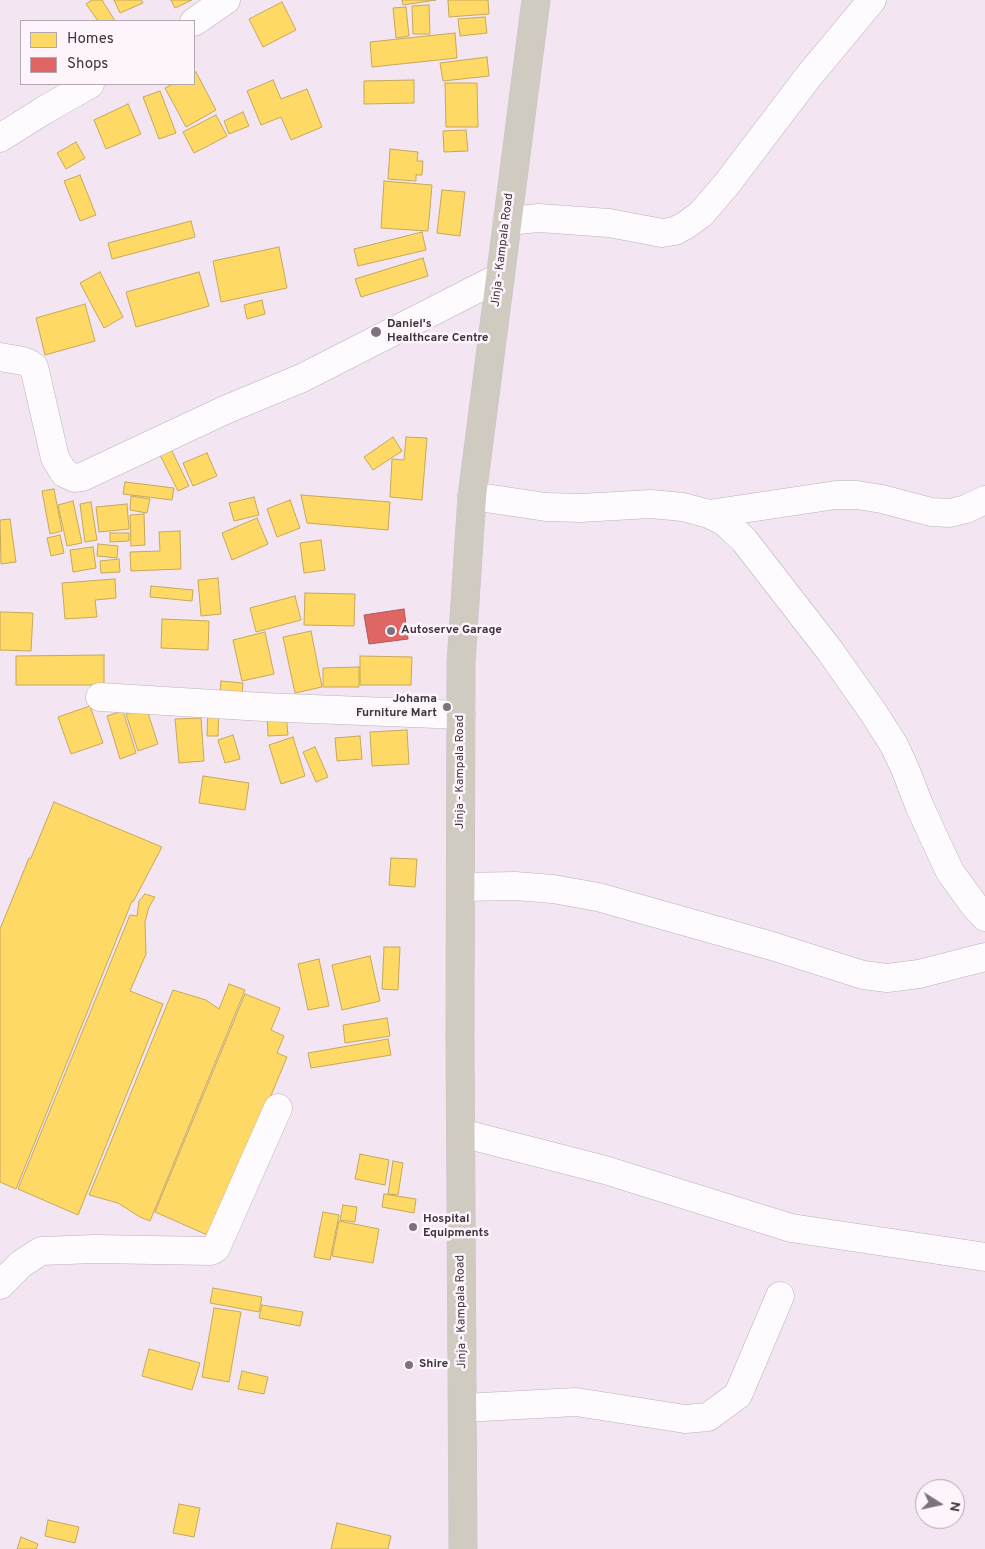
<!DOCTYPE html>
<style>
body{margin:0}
#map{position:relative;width:985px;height:1549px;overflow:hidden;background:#f3e6f2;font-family:Overpass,sans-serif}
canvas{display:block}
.legend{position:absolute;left:20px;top:20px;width:175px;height:65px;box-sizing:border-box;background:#fdf4fc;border:1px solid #b1a8b0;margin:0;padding:6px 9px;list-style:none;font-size:15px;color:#3e353d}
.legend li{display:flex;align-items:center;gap:10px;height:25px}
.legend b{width:25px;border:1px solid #b1a8b0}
.north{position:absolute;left:915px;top:1479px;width:50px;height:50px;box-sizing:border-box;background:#fdf4fc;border:1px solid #b1a8b0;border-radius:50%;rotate:100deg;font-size:14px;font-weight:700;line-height:20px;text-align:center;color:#3e353d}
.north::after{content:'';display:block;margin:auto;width:18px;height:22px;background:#7d737c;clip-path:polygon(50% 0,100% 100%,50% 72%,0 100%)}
</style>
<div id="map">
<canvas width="985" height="1549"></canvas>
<ul class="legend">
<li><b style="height:14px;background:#ffd966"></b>Homes</li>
<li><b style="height:14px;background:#e06666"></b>Shops</li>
</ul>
<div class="north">N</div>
</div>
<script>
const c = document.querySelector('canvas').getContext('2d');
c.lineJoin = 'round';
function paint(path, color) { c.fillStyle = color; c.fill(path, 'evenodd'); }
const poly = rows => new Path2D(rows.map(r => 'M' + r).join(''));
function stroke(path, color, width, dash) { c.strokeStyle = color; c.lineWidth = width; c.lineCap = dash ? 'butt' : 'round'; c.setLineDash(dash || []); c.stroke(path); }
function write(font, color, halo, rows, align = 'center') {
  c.font = font + ' Overpass,sans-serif'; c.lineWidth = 5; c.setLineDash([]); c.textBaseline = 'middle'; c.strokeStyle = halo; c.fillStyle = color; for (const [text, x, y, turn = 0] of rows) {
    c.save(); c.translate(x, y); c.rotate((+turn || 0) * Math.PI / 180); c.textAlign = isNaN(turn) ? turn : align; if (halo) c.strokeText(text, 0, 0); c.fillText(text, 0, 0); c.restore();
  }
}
const homes = poly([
 [92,0,102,0,115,21,98,21,86,4,92,0],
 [114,0,141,0,143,3,120,13,114,0],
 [171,0,192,0,175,8,171,0],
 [402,0,436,0,403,5,402,0],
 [448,0,488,0,489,14,449,17,448,0],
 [282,2,296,30,263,47,249,19,282,2],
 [429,5,430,34,413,34,412,6,429,5],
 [406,7,409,36,396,38,393,8,406,7],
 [485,17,487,33,460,36,458,19,485,17],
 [455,33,457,58,372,67,370,42,455,33],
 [487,57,489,76,443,81,440,63,487,57],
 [196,72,216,110,186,127,165,88,173,84,194,84,194,73,196,72],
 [273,80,281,99,307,89,322,127,291,140,281,117,261,125,247,91,273,80],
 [414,80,414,103,364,104,364,81,414,80],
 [445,83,477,83,478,127,446,127,445,83],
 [160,91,176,133,159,139,143,97,160,91],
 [128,104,141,134,106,149,94,120,128,104],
 [243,112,249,126,229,134,224,121,243,112],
 [216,115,227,136,194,153,183,132,216,115],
 [466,130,468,151,444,152,443,131,466,130],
 [76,142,85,158,66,169,57,153,76,142],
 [390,149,418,152,417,161,423,161,422,175,416,175,416,181,388,179,390,149],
 [80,175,96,215,80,221,64,181,80,175],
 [384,181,432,185,428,231,381,228,384,181],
 [442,190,465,192,460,236,437,233,442,190],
 [191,221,195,237,112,259,108,243,191,221],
 [422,232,426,250,358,266,354,249,422,232],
 [279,247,287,288,221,302,213,261,279,247],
 [423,258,428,276,361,297,355,279,423,258],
 [100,272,123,317,104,328,80,283,100,272],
 [199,272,209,306,136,327,126,292,199,272],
 [262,300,265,314,247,319,244,305,262,300],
 [85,304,95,341,45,355,36,318,85,304],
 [393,437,402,451,373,470,364,457,393,437],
 [406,437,427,438,422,500,390,497,392,459,404,460,406,437],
 [168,443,189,486,178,491,157,449,168,443],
 [207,453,217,476,193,486,183,463,207,453],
 [125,482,174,488,172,500,123,494,125,482],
 [54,489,62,531,50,534,42,491,54,489],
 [301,495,390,502,388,530,307,523,301,495],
 [131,496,150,499,147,513,130,510,131,496],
 [254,497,259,515,234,521,229,503,254,497],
 [290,500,300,528,277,537,267,509,290,500],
 [73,501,82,543,67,546,58,505,73,501],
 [91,502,97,540,85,542,80,504,91,502],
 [127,504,129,529,99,532,96,507,127,504],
 [144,514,145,545,131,546,130,515,144,514],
 [257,518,268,544,232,560,222,533,257,518],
 [10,519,16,562,1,564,0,520,10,519],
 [180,531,181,569,131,571,130,552,160,551,159,532,180,531],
 [110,533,129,533,129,541,110,542,110,533],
 [60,535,64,553,51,556,47,538,60,535],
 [321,540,325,570,304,573,300,543,321,540],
 [98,544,118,546,117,558,97,556,98,544],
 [93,547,96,568,73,572,70,550,93,547],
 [119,559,120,572,101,573,100,561,119,559],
 [218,578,221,614,201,616,198,580,218,578],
 [115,579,116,598,95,600,97,617,65,619,62,583,115,579],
 [151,586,193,590,192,601,150,597,151,586],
 [305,593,355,594,354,626,304,625,305,593],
 [295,596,301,620,256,632,250,608,295,596],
 [0,612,33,613,31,651,0,650,0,612],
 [162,619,209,621,208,650,161,648,162,619],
 [311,631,322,687,295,693,283,637,311,631],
 [265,632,274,674,242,681,233,640,265,632],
 [104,655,104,685,16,685,16,656,104,655],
 [360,656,412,657,411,685,360,685,360,656],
 [359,667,359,687,323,687,323,668,359,667],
 [221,681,243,683,242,694,220,692,221,681],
 [90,706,103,743,71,754,58,717,90,706],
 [146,707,158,744,138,751,126,714,146,707],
 [208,708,219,708,218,736,207,736,208,708],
 [123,711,136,753,120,759,107,716,123,711],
 [286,714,288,735,268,736,267,715,286,714],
 [201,718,204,761,179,763,175,719,201,718],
 [407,730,409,764,372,766,370,732,407,730],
 [233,735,240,759,225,763,218,740,233,735],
 [360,736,362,759,337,761,335,738,360,736],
 [293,737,305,776,281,784,269,745,293,737],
 [315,747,328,777,316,782,303,752,315,747],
 [203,776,249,783,245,810,199,803,203,776],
 [54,802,162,847,133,902,132,901,16,1189,0,1182,0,929,29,858,31,858,54,802],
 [391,858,417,859,415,887,389,885,391,858],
 [145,894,155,897,149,907,145,922,146,954,130,991,163,1004,78,1215,18,1189,130,915,137,916,139,901,145,894],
 [384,947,400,947,398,990,382,989,384,947],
 [370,956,380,1001,342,1010,332,965,370,956],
 [319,959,329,1006,308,1010,298,964,319,959],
 [229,984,245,990,150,1221,140,1217,118,1203,89,1195,173,990,206,1000,219,1009,229,984],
 [245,994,280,1008,271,1030,284,1036,277,1053,287,1057,212,1237,155,1212,245,994],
 [387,1018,390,1036,345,1043,343,1025,387,1018],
 [388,1039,391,1055,311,1068,308,1053,388,1039],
 [360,1154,389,1160,385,1185,355,1179,360,1154],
 [393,1161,403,1163,398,1195,388,1194,393,1161],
 [384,1194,416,1199,414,1213,382,1207,384,1194],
 [343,1205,357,1207,355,1222,340,1220,343,1205],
 [323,1212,339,1215,330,1260,314,1257,323,1212],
 [339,1221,379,1229,373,1263,332,1256,339,1221],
 [213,1288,262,1297,259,1312,210,1303,213,1288],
 [262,1305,303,1312,300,1326,259,1318,262,1305],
 [214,1308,241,1312,229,1382,202,1377,214,1308],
 [149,1349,200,1363,192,1390,142,1376,149,1349],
 [242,1371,268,1377,264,1394,238,1389,242,1371],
 [179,1504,200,1508,194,1537,173,1533,179,1504],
 [48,1520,79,1527,75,1543,45,1536,48,1520],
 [337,1523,391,1536,388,1549,331,1549,337,1523],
 [21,1537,38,1544,36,1549,17,1549,21,1537]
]);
paint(homes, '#ffd966');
stroke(homes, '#c5a85a', 1);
const shops = poly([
 [404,609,408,639,369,644,364,615,404,609]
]);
paint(shops, '#e06666');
stroke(shops, '#af575a', 1);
const minor = poly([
 [194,22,226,0],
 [0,138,43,111,90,84],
 [507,221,539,218,609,223,662,233,675,231,686,225,701,214,726,185,808,77,872,0],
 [0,357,23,361,30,364,34,367,55,458,64,473,75,478,82,477,225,410,302,378,500,277],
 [472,496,546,507,580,508,651,504,683,507,709,514,725,522,744,540,830,651,873,712,894,745,906,771,919,805,950,872,974,905,985,917],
 [709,514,836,495,857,495,882,499,931,512,950,513,966,509,985,500],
 [100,697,263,707,461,715],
 [461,887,515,886,553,889,598,897,772,946,863,975,887,978,919,974,985,957],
 [461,1133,605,1170,791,1228,985,1257],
 [0,1285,21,1264,41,1251,95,1249,211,1251,216,1248,278,1108],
 [463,1408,576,1402,685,1419,708,1417,738,1395,780,1296]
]);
const highway = poly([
 [463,1549,460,1037,461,663,472,496,536,0]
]);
stroke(minor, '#bab1ba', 29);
stroke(highway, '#cdc6cc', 29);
stroke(minor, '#fdfbfd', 28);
stroke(highway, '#cfcbc0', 28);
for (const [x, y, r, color] of [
 [376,332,6,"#7d737c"],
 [391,631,5,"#7d737c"],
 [447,707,5,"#7d737c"],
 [413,1227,5,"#7d737c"],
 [409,1365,5,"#7d737c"]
]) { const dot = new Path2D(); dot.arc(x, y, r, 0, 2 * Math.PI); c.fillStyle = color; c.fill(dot); stroke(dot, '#fdf4fc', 2); }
write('12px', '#3e353d', '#fdf4fc', [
 ["Jinja - Kampala Road",503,250,-83],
 ["Jinja - Kampala Road",461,772,-90],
 ["Jinja - Kampala Road",462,1312,-91]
]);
write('bold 12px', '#3e353d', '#fdf4fc', [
 ["Daniel's",387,325],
 ["Healthcare Centre",387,339],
 ["Autoserve Garage",401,631],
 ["Johama",437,700,"right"],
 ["Furniture Mart",437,714,"right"],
 ["Hospital",423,1220],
 ["Equipments",423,1234],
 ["Shire",419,1365]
], 'left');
</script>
